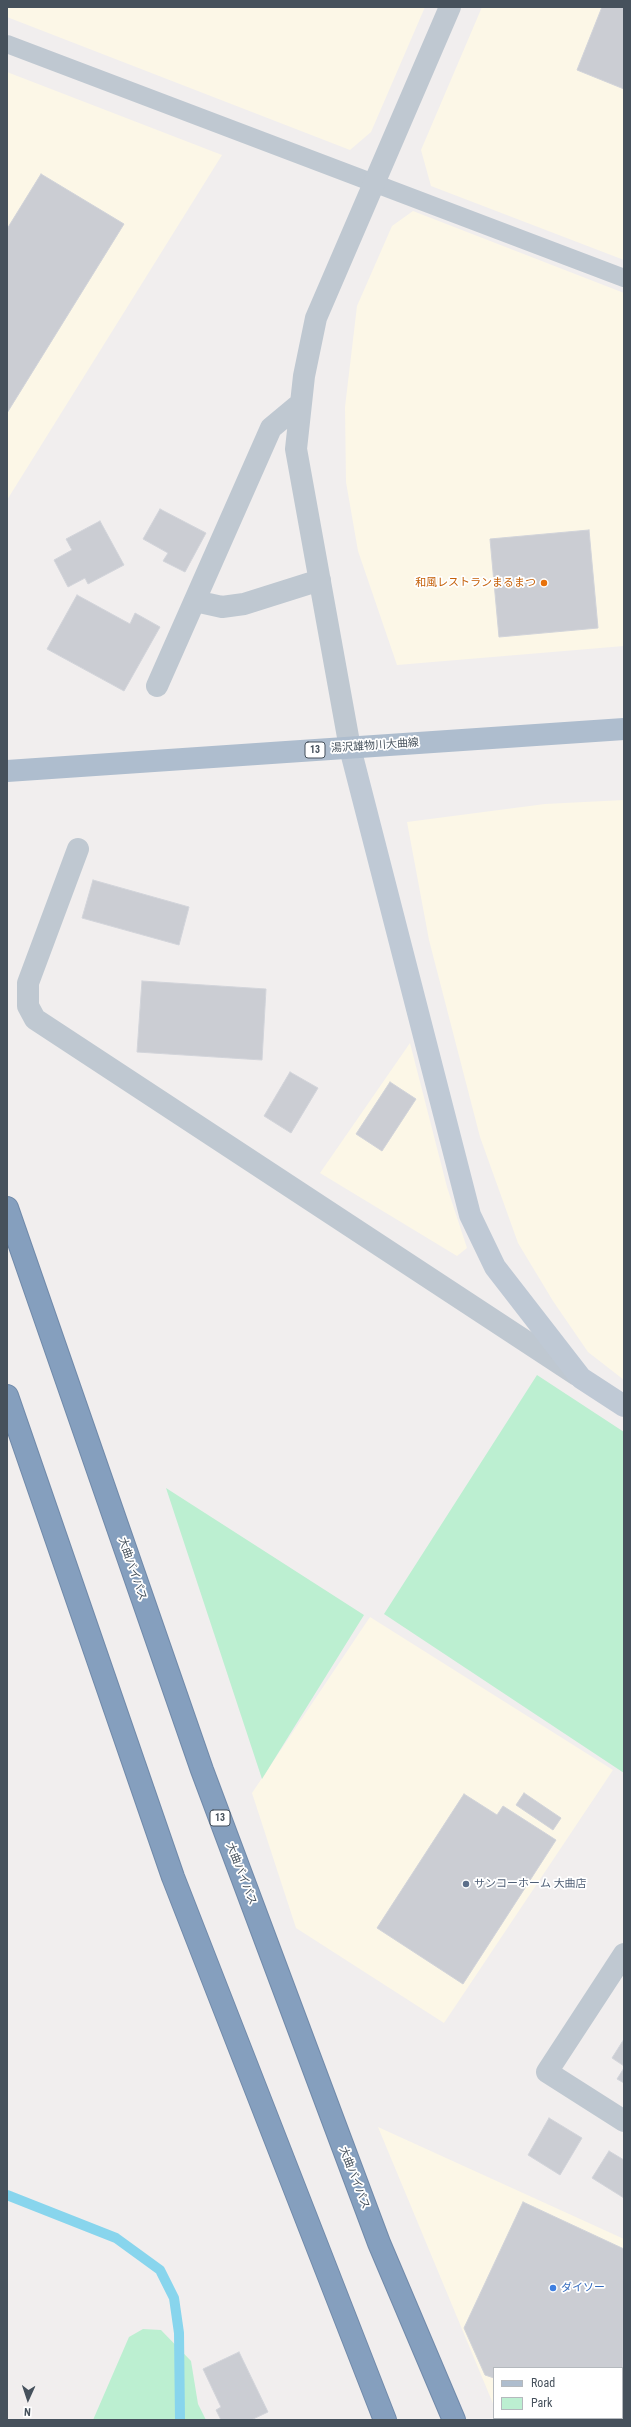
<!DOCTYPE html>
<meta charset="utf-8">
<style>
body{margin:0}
#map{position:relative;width:631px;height:2427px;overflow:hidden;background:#f1eeee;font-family:"Roboto Condensed",sans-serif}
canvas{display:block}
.frame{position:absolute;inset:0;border:8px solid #46515c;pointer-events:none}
.legend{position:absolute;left:493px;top:2367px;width:130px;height:52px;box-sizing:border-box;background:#fff;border:1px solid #b5b9be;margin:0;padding:5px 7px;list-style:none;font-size:12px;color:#46515c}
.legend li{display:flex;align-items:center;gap:8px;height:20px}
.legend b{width:20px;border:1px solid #b5b9be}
.north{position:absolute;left:8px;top:2379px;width:40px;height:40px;-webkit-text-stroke:3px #fff;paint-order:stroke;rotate:183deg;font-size:11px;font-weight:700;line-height:16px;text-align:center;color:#46515c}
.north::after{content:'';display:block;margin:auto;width:14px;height:18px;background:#46515c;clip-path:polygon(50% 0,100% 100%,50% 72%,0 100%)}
</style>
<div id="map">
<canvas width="631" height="2427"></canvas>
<div class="frame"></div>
<ul class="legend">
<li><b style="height:5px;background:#aebdce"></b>Road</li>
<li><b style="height:11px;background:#bcefd1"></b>Park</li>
</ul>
<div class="north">N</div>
</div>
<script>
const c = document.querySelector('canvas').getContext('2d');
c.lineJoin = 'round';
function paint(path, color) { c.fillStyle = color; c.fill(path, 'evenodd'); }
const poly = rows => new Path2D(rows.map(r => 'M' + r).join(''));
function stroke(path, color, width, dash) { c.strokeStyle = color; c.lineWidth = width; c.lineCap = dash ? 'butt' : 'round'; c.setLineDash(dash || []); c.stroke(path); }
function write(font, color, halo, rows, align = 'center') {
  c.font = font + ' "Roboto Condensed","Noto Sans JP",sans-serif'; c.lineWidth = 3.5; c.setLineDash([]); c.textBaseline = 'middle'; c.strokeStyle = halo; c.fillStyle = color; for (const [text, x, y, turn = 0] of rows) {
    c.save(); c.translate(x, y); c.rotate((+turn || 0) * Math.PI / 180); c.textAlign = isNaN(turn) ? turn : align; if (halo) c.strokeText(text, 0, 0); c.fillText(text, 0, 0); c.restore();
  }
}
paint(poly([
 [7,7,425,7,371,132,350,150,7,17],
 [482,7,624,7,624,260,431,186,421,150],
 [7,72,222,155,7,500],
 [413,211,624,293,624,646,397,665,358,551,346,482,345,407,357,306,392,226],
 [624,800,624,1380,588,1352,553,1301,518,1243,480,1137,429,940,407,822,545,804],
 [410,1043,447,1187,467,1248,457,1256,320,1173],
 [370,1617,613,1770,444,2023,296,1928,252,1793],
 [378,2127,624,2239,624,2420,500,2420,499,2418,622,2418,622,2368,494,2368,494,2406]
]), '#fcf7e7');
paint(poly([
 [537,1375,624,1432,624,1773,384,1614],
 [166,1488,364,1615,262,1779],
 [143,2329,161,2330,191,2361,198,2404,206,2420,93,2420,129,2337]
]), '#bcefd1');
stroke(poly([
 [7,2195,116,2238,160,2270,174,2298,179,2333,180,2420]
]), '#88d5ed', 10);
const building = poly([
 [602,7,624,7,624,89,577,70,602,7],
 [41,174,124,224,7,413,7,229,41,174],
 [160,509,206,533,185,572,163,561,168,553,143,539,160,509],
 [100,521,124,565,88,584,85,578,68,587,54,560,72,550,66,539,100,521],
 [589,530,598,628,499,637,490,539,589,530],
 [77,595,130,624,135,613,160,627,124,691,47,649,77,595],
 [93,880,189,907,179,945,82,918,93,880],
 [142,981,266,989,262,1060,137,1052,142,981],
 [290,1072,318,1088,291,1133,264,1116,290,1072],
 [390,1082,416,1099,382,1151,356,1134,390,1082],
 [524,1793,561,1818,553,1830,516,1805,524,1793],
 [464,1794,497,1815,503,1806,556,1840,463,1984,377,1928,464,1794],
 [624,2039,624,2066,612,2058,624,2039],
 [624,2068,624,2083,617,2079,624,2068],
 [549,2118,582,2138,560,2175,528,2155,549,2118],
 [609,2151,624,2160,624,2198,592,2178,609,2151],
 [523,2202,624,2249,624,2420,585,2420,581,2418,622,2418,622,2368,494,2368,494,2378,485,2375,464,2328,523,2202],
 [239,2352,268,2412,251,2420,221,2420,216,2410,221,2407,203,2369,239,2352]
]);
paint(building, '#cbcdd3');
stroke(building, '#d2d4da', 1);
const highway = poly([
 [7,1208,202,1770,379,2243,454,2420],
 [7,1396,173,1877,385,2420]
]);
stroke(highway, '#718aaa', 24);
stroke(poly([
 [7,44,624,278]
]), '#bfc8d1', 18);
stroke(poly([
 [195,601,222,607,244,604,320,580],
 [157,686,271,428,301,403],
 [350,748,296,449,304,376,316,318,450,7],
 [78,849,28,983,28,1006,35,1019,577,1375],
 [624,1954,547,2072,624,2121]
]), '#bfc8d1', 22);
stroke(poly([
 [350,748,470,1215,495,1267,581,1378,624,1406]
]), '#bfc9d5', 22);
stroke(poly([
 [7,771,624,729]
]), '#aebdce', 22);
stroke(highway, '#859fbe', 22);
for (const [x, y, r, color] of [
 [544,583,4,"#e8710a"],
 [466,1884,4,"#5c6f8a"],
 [553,2288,4,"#3f7fe0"]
]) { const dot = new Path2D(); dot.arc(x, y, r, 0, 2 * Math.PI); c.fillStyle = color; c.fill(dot); stroke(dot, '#fff', 1.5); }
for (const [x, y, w] of [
 [315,750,20],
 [220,1818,20]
]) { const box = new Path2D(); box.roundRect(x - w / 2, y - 8, w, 16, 3); c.fillStyle = '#fff'; c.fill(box); stroke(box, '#46515c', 1); }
write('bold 10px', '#46515c', null, [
 ["13",315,750],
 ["13",220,1818]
]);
write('11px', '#c56008', '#fff', [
 ["和風レストランまるまつ",536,583]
], 'right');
write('11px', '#46515c', '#fff', [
 ["湯沢雄物川大曲線",375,746,-4],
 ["大曲バイパス",132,1569,71],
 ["大曲バイパス",241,1874,69],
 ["大曲バイパス",354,2178,69]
]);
write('11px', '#4e5e75', '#fff', [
 ["サンコーホーム 大曲店",474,1884]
], 'left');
write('11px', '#366cbe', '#fff', [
 ["ダイソー",561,2288]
], 'left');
</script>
